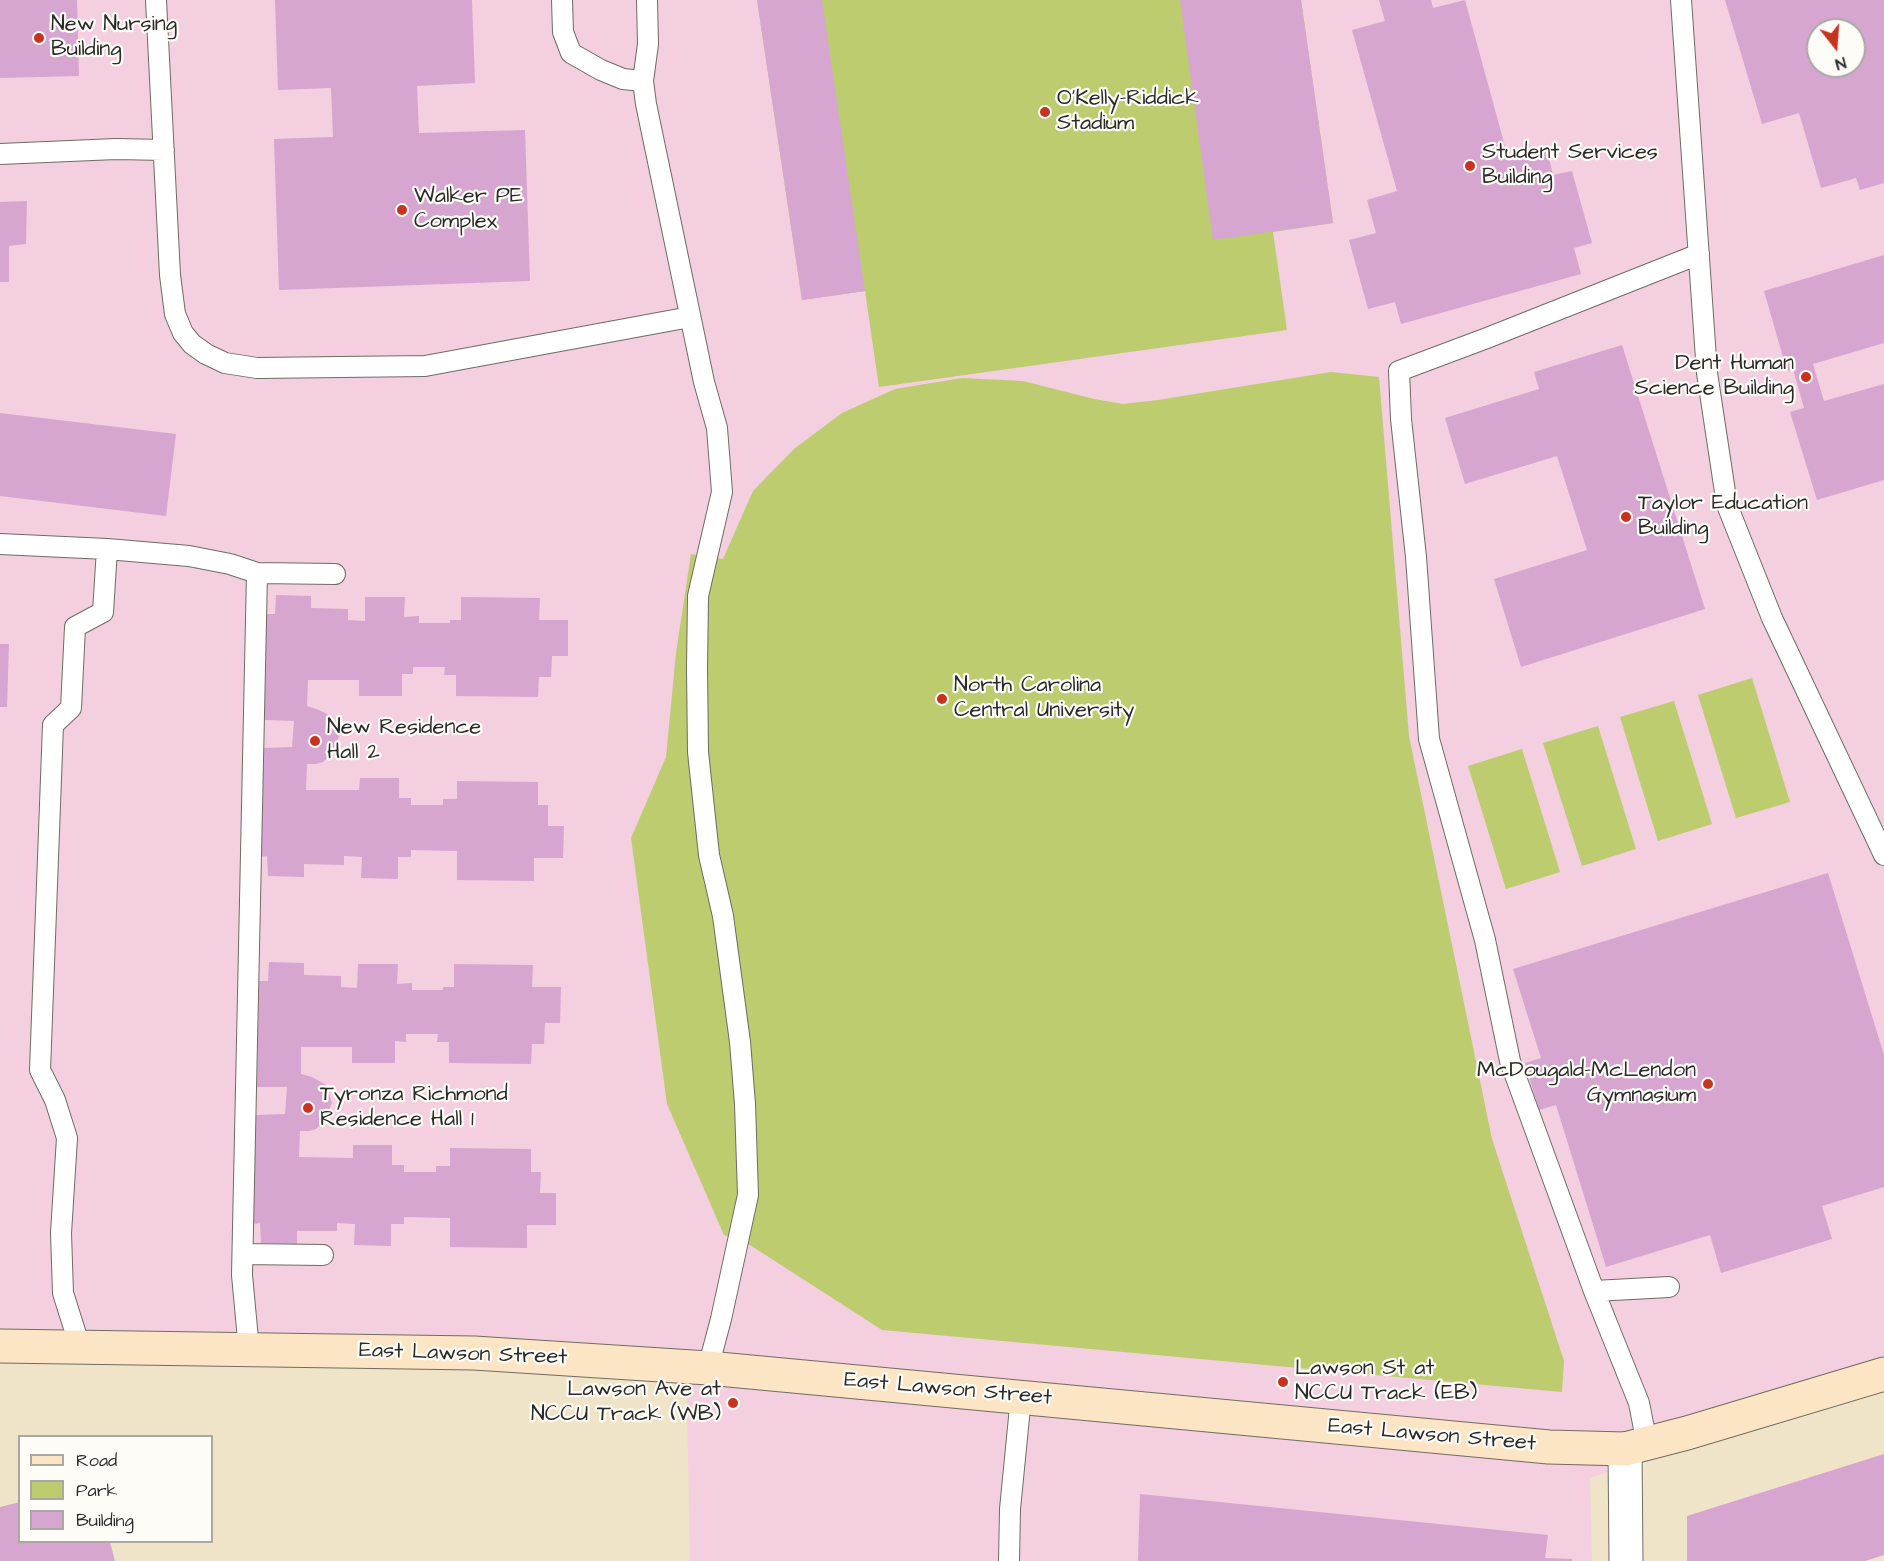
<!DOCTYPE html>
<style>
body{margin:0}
#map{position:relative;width:1884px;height:1561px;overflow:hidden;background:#efe4c7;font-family:"Architects Daughter",sans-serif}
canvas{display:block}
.legend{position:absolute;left:18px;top:1435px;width:195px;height:108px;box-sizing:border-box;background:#fdfcf7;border:2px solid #a9a8a5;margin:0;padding:8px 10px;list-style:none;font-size:18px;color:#2b2b2b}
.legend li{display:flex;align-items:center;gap:12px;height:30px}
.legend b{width:30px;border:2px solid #a9a8a5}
.north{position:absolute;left:1806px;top:18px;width:60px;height:60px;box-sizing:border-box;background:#fdfcf7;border:2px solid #a9a8a5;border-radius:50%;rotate:163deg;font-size:16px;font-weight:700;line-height:24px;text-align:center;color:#2b2b2b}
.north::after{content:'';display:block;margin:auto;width:21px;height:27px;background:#c8321e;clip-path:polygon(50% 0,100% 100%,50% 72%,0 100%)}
</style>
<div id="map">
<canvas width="1884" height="1561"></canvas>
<ul class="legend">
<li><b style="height:8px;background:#fce5c4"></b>Road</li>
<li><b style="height:16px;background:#bccc6f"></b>Park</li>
<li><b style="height:16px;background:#d6a6d0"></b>Building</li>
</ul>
<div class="north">N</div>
</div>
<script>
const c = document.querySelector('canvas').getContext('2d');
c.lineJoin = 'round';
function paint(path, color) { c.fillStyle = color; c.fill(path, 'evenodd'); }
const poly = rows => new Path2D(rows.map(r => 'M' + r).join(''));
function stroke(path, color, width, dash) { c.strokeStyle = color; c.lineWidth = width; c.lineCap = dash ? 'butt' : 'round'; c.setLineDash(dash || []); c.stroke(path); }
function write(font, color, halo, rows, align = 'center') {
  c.font = font + ' "Architects Daughter",sans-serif'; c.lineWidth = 4.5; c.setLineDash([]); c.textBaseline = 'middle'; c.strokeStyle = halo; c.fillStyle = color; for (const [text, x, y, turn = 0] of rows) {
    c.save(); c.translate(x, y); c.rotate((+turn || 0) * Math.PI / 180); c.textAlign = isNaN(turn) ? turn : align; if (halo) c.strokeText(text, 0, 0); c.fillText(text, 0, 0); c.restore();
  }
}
paint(poly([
 [0,0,1884,0,1884,1382,1590,1478,1592,1561,690,1561,686,1352,0,1332],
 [1818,30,1854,30,1854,66,1818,66]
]), '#f3cfdf');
paint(poly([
 [757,0,1301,0,1333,223,1273,232,1287,330,879,387,865,291,802,300],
 [1331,372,1379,377,1409,736,1492,1139,1564,1361,1562,1392,882,1330,750,1245,724,1235,667,1104,631,838,666,757,676,653,691,554,723,559,753,491,794,449,842,413,895,389,962,378,1023,381,1094,399,1123,404,1158,400],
 [1752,678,1790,802,1736,818,1698,695],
 [1674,701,1712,824,1658,841,1620,717],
 [1598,726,1636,849,1582,866,1543,743],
 [1522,749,1560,872,1506,889,1468,766]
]), '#bccc6f');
paint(poly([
 [0,0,77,0,79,76,0,78],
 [275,0,472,0,475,83,417,86,419,133,525,130,530,281,279,290,274,139,333,137,331,88,278,90],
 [757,0,822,0,865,291,802,300],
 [1180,0,1301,0,1333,223,1213,240],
 [1379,0,1431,0,1433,8,1465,0,1509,161,1547,150,1553,175,1572,171,1592,243,1574,248,1581,274,1401,324,1395,302,1368,309,1349,240,1376,233,1367,200,1397,191,1352,30,1385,21],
 [1725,0,1884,0,1884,183,1860,190,1856,178,1821,188,1799,113,1762,124],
 [1818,30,1854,30,1854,66,1818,66],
 [27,201,26,244,9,246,9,282,0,282,0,202],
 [1884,255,1884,343,1813,364,1824,401,1884,384,1884,480,1817,500,1790,412,1804,408,1793,369,1787,371,1764,291],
 [1622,345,1705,609,1521,667,1494,579,1587,550,1557,456,1465,484,1445,418,1539,389,1534,372],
 [0,413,176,434,166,516,0,496],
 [276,595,311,596,311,608,348,609,348,620,365,621,365,597,405,597,404,617,419,616,419,623,450,623,450,620,461,620,461,597,540,598,539,620,568,620,568,656,552,656,551,677,539,677,538,697,456,696,456,675,444,675,445,667,413,667,413,674,402,674,402,696,359,696,359,680,308,680,307,706,319,710,333,717,339,736,331,755,323,762,316,764,307,764,306,790,359,790,360,778,399,778,399,798,411,798,411,805,443,805,443,799,457,799,457,781,538,782,538,805,548,805,548,826,564,826,563,858,534,858,534,881,457,880,457,851,411,850,411,857,398,857,398,879,361,878,362,857,344,856,344,865,304,864,304,877,268,876,267,856,260,857,264,748,292,747,294,721,264,720,266,614,275,614],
 [0,644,9,644,7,707,0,707],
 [1828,873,1884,1055,1884,1187,1822,1206,1832,1239,1721,1273,1710,1235,1606,1267,1556,1105,1539,1110,1525,1063,1541,1058,1513,969],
 [269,962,304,963,304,975,341,976,341,987,357,988,358,964,398,964,397,984,412,983,412,990,443,990,443,987,454,987,454,964,533,965,532,987,561,987,560,1023,545,1023,544,1044,532,1044,531,1064,449,1063,449,1042,437,1042,438,1034,406,1034,406,1042,395,1041,395,1063,352,1063,352,1047,301,1047,301,1074,312,1077,326,1085,332,1103,323,1122,316,1129,309,1131,300,1131,299,1157,353,1158,353,1145,392,1145,392,1165,404,1165,404,1172,436,1172,436,1166,450,1166,450,1148,531,1149,531,1172,541,1172,540,1193,556,1193,556,1225,527,1225,527,1248,450,1247,450,1218,404,1217,404,1224,391,1224,391,1246,354,1245,355,1224,337,1223,337,1231,297,1231,297,1244,261,1243,260,1223,253,1224,256,1115,285,1114,287,1087,257,1087,259,981,268,981],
 [1884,1454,1884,1555,1865,1561,1687,1561,1687,1516],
 [1140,1494,1548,1535,1545,1558,1572,1559,1572,1561,1138,1561],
 [20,1502,20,1542,110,1542,115,1561,0,1561,0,1507]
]), '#d6a6d0');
const lane = poly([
 [156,0,170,275,175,314,183,333,192,344,206,354,225,363,257,368,425,366,690,317],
 [562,0,563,32,571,53,601,70,623,79,643,81],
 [647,0,648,44,643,81,646,104,704,382,717,428,722,492,698,596,697,668,698,752,709,855,723,916,740,1042,745,1104,748,1195,721,1319,708,1368],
 [1681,0,1707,373,1727,505,1772,618,1884,855],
 [0,154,116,149,164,150],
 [0,544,107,549,103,612,75,627,71,708,53,725,40,1070,55,1100,67,1138,61,1233,63,1293,80,1347],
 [107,549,189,556,230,564,257,573,242,1275,249,1350],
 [257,573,335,574],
 [243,1254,323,1255],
 [1594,1291,1510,1061,1485,940,1429,739,1416,557,1401,419,1399,371,1487,338,1699,254],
 [1647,1444,1639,1403,1594,1291,1669,1287],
 [1009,1561,1010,1509,1021,1397]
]);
const street = poly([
 [1625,1449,1626,1561]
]);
const secondary = poly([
 [0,1346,474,1353,708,1368,1549,1447,1625,1449,1687,1433,1884,1374]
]);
stroke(lane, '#706c62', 22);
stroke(street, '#706c62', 35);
stroke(secondary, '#706c62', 35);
stroke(lane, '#fff', 20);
stroke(street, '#fff', 33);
stroke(secondary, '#fce5c4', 33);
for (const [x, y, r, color] of [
 [39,38,6,"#c8321e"],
 [1045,112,6,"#c8321e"],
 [1470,166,6,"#c8321e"],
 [402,210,6,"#c8321e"],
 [1806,377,6,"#c8321e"],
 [1626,517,6,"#c8321e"],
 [942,699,6,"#c8321e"],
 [315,741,6,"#c8321e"],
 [1708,1084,6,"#c8321e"],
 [308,1108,6,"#c8321e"],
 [1283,1382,6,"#c8321e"],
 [733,1403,6,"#c8321e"]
]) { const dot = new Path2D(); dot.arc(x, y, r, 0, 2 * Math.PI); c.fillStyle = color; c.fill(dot); stroke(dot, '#fdfcf7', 2); }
write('22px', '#2b2b2b', '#fdfcf7', [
 ["New Nursing",51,25],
 ["Building",51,50],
 ["O'Kelly-Riddick",1057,99],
 ["Stadium",1057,124],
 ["Student Services",1482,153],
 ["Building",1482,178],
 ["Walker PE",414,197],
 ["Complex",414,222],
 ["Dent Human",1794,364,"right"],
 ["Science Building",1794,389,"right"],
 ["Taylor Education",1638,504],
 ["Building",1638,529],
 ["North Carolina",954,686],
 ["Central University",954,711],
 ["New Residence",327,728],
 ["Hall 2",327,753],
 ["McDougald-McLendon",1696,1071,"right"],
 ["Gymnasium",1696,1096,"right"],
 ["Tyronza Richmond",320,1095],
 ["Residence Hall 1",320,1120],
 ["Lawson St at",1295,1369],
 ["NCCU Track (EB)",1295,1394],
 ["Lawson Ave at",721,1390,"right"],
 ["NCCU Track (WB)",721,1415,"right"]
], 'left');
write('22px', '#2b2b2b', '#fdfcf7', [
 ["East Lawson Street",463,1355,2],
 ["East Lawson Street",948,1390,5],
 ["East Lawson Street",1432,1436,5]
]);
</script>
